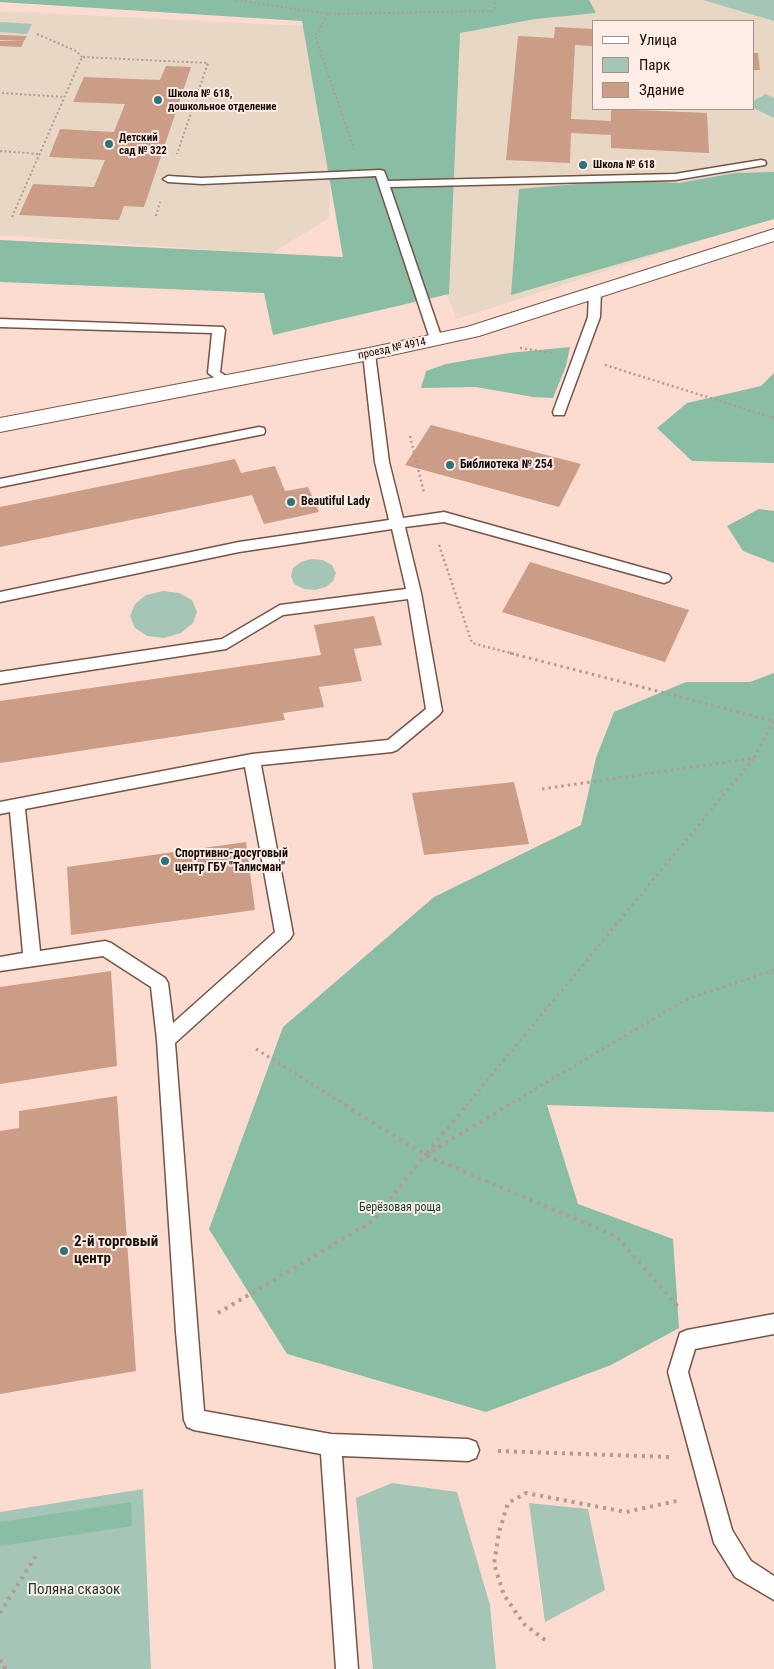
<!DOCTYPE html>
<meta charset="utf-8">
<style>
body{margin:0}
#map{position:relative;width:774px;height:1669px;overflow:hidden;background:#fcdcd0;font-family:"Roboto Condensed",sans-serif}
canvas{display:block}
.legend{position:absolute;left:592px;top:20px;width:162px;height:90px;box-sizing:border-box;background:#feede7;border:1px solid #a2938d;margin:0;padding:6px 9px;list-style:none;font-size:15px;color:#180b06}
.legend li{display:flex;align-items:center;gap:10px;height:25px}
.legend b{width:25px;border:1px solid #a2938d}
</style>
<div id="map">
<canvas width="774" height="1669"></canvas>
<ul class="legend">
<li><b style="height:6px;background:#fff"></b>Улица</li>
<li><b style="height:14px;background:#a5c6b6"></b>Парк</li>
<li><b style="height:14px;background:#cb9c86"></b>Здание</li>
</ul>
</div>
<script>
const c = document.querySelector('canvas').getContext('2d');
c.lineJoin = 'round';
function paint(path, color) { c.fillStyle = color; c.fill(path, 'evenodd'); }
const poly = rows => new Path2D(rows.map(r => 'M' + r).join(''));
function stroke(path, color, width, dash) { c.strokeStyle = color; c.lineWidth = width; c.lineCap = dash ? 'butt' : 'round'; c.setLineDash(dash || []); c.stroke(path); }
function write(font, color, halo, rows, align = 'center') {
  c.font = font + ' "Roboto Condensed",sans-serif'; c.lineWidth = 4; c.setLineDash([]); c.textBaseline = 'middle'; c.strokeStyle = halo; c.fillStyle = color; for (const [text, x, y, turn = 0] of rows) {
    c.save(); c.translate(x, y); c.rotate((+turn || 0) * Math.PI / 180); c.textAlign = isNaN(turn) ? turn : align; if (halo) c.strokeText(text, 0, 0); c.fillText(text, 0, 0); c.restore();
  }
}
paint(poly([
 [546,0,774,0,774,217,457,319,335,32],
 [593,21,753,21,753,109,593,109],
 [0,11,303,26,330,174,329,218,271,254,0,235]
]), '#e9d7c6');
paint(poly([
 [703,0,774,0,774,21],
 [0,22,32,24,27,34,0,32],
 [766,94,774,98,774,118,753,108,753,101],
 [311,559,323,560,332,565,336,573,333,581,326,587,315,590,304,589,294,584,291,576,293,568,301,562],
 [163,591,179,593,192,600,197,612,193,623,181,633,164,638,147,636,135,628,130,616,135,604,146,595],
 [392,1483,457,1492,490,1605,496,1669,373,1669,356,1498],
 [143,1489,151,1669,0,1669,0,1512],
 [529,1503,588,1509,605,1590,545,1622]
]), '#a5c6b6');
paint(poly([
 [0,0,589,0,596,13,535,19,460,33,449,294,273,335,264,293,0,282,0,240,343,257,302,21,0,2],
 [774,172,774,219,511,295,519,189,626,180,679,183,735,173],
 [570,347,566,366,553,398,533,397,476,387,421,388,426,371,446,364,509,353],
 [774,373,774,463,692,461,657,428,687,403,761,386],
 [759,509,774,511,774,563,743,551,727,526],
 [774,673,774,1112,547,1105,578,1204,673,1239,679,1328,611,1365,486,1412,287,1354,209,1229,283,1027,434,897,581,825,596,758,614,712,686,682,750,682],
 [131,1502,132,1526,0,1546,0,1522]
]), '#89bda4');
paint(poly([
 [555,27,593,29,593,46,575,45,571,119,611,121,611,109,707,113,709,153,611,148,611,135,571,133,570,163,506,160,518,36,554,38],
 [0,35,27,36,24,41,0,40],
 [0,41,24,41,21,47,0,46],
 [753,53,758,53,760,70,753,70],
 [166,66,191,67,144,207,124,206,119,220,19,215,33,184,94,187,105,160,49,157,60,129,114,132,125,104,73,102,84,77,160,80],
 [431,425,581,464,559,507,405,465],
 [235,459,241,473,275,466,285,491,308,487,319,512,264,524,252,495,0,547,0,507],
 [530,562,689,610,665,662,502,612],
 [374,616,382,645,354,649,362,681,319,687,324,707,283,713,285,720,0,763,0,701,321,655,314,625],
 [514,782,529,844,424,855,412,793],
 [246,842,255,910,71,935,67,867],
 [111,971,117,1066,0,1084,0,987],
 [117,1096,136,1371,0,1394,0,1131,19,1128,19,1111]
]), '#cb9c86');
const service = poly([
 [761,160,765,161,766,163,765,165,675,180,390,187,442,339,436,343,430,339,376,176,202,184,168,182,163,179,168,176,202,178,380,170,384,171,388,181,675,174,761,160],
 [595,288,601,292,600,317,565,412,564,415,554,415,553,412,588,317,589,292,595,288],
 [0,319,223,327,225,330,220,372,233,381,231,384,223,384,208,373,212,333,0,327,0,319],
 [369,350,375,354,389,462,403,518,444,512,669,575,671,578,669,581,664,583,444,522,405,527,421,593,442,711,439,715,397,750,392,752,261,765,293,934,290,939,175,1043,204,1411,331,1434,468,1439,476,1442,479,1450,476,1458,468,1461,342,1456,358,1669,336,1669,321,1454,194,1430,187,1427,184,1420,176,1332,157,1040,151,987,103,956,0,971,0,957,23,953,10,812,0,814,0,802,252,754,388,740,426,709,408,599,283,615,226,649,0,684,0,672,222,639,280,605,406,589,392,529,239,552,0,602,0,592,239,542,389,520,375,462,363,354,369,350],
 [245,767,275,932,173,1023,168,983,165,978,111,943,105,941,40,951,25,809,245,767],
 [259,427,264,428,265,431,264,434,0,487,0,479,259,427],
 [774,1314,774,1334,695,1349,688,1372,732,1530,751,1561,774,1576,774,1600,735,1577,714,1543,668,1372,680,1333,687,1330,774,1314]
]);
const minor = poly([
 [774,229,774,241,479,336,369,360,0,432,0,418,369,348,467,327,774,229]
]);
stroke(service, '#755446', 3);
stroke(minor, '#755446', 2);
stroke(poly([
 [236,0,328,14,494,11,496,0],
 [328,14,315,36,354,149],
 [37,34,76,51,82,57],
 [2,93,65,97],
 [0,151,39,154],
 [156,216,160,202],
 [12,217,82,57,208,63,177,154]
]), '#b49a90', 2, [2, 2.5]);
stroke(poly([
 [520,348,553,353],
 [605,365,774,418],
 [410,436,424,493],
 [439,545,472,643,514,654]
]), '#b49a90', 2.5, [2, 3]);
stroke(poly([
 [510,653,773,721],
 [542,789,754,758,774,720],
 [256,1049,347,1106],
 [466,1106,754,758],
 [507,1106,687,999,774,970]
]), '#b49a90', 3, [2.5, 4]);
stroke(poly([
 [345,1105,425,1155,616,1236,680,1309],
 [427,1153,467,1105],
 [218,1313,373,1221,425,1155,509,1105],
 [498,1451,669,1457],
 [0,1613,37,1554],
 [545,1640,524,1624,504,1595,494,1564,499,1532,508,1503,526,1493,626,1512,681,1500],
 [0,1660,4,1663,5,1669]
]), '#b49a90', 4, [3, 5]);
paint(service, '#fff');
paint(minor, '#fff');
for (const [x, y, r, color] of [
 [158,100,5,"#2a747a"],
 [109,144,5,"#2a747a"],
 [583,165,5,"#2a747a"],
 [450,465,5,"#2a747a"],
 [291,502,5,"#2a747a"],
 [165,861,5,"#2a747a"],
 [64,1251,5,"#2a747a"]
]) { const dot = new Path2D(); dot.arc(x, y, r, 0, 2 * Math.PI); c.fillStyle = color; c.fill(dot); stroke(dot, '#feede7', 2); }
write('bold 11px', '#180b06', '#feede7', [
 ["Школа № 618,",168,94],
 ["дошкольное отделение",168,107],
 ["Детский",119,138],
 ["сад № 322",119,151],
 ["Школа № 618",593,165]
], 'left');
write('11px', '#180b06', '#feede7', [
 ["проезд № 4914",392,349,-12]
]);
write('bold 12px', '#180b06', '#feede7', [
 ["Библиотека № 254",460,465],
 ["Beautiful Lady",301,502],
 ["Спортивно-досуговый",175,854],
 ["центр ГБУ \"Талисман\"",175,868]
], 'left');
write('12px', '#143f2e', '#feede7', [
 ["Берёзовая роща",400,1208]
]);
write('bold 15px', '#180b06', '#feede7', [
 ["2-й торговый",74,1242],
 ["центр",74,1259]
], 'left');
write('15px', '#143f2e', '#feede7', [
 ["Поляна сказок",74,1590]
]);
</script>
